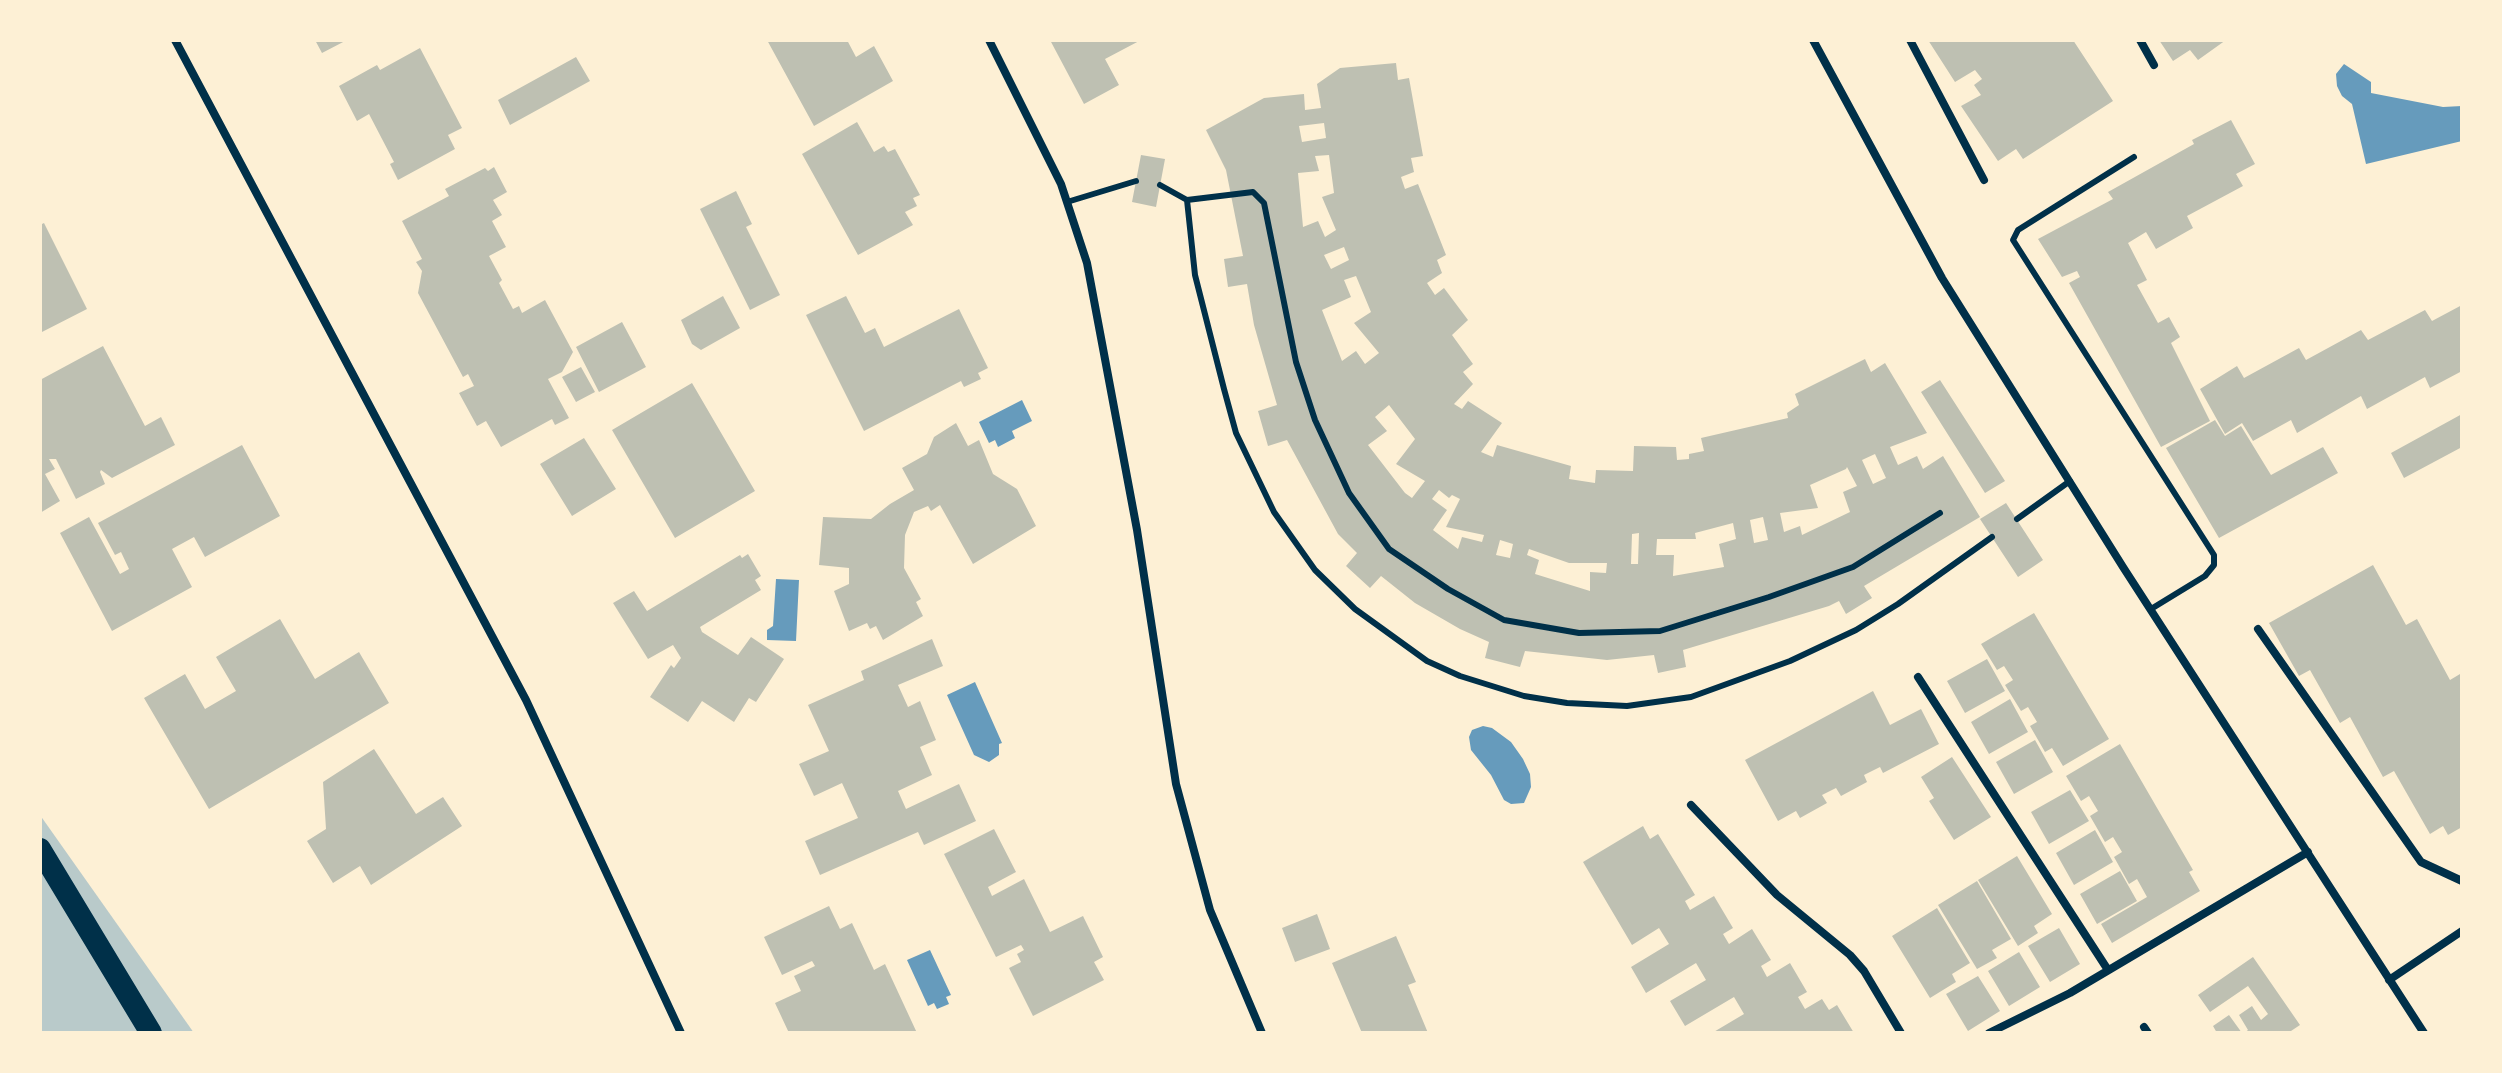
<!DOCTYPE html>
<style>
body{margin:0}
#map{position:relative;width:2502px;height:1073px;overflow:hidden;background:#fdf0d5;font-family:"PT Sans Narrow",sans-serif}
canvas{display:block}
.frame{position:absolute;inset:0;border:42px solid #fdf0d5;pointer-events:none}
</style>
<div id="map">
<canvas width="2502" height="1073"></canvas>
<div class="frame"></div>
</div>
<script>
const c = document.querySelector('canvas').getContext('2d');
c.lineJoin = 'round';
function paint(path, color) { c.fillStyle = color; c.fill(path, 'evenodd'); }
const poly = rows => new Path2D(rows.map(r => 'M' + r).join(''));
function stroke(path, color, width, dash) { c.strokeStyle = color; c.lineWidth = width; c.lineCap = dash ? 'butt' : 'round'; c.setLineDash(dash || []); c.stroke(path); }
paint(poly([
 [40,815,194,1033,40,1033]
]), '#b9caca');
paint(poly([
 [2344,64,2371,82,2371,93,2443,107,2462,106,2462,141,2366,164,2352,104,2342,96,2337,86,2336,74],
 [1022,400,1032,421,1012,431,1015,438,998,447,995,440,989,443,979,422],
 [776,579,799,580,796,641,767,640,767,630,773,626],
 [975,682,1002,743,999,744,999,755,989,762,974,755,947,695],
 [1483,726,1492,728,1511,742,1523,759,1530,774,1531,787,1524,803,1511,804,1504,800,1491,775,1471,750,1469,737,1472,730],
 [930,950,951,995,946,997,949,1004,937,1009,934,1003,928,1006,907,960]
]), '#669bbc');
paint(poly([
 [315,40,347,40,322,53],
 [767,40,847,40,856,57,874,46,893,81,814,126],
 [1050,40,1141,40,1105,59,1119,85,1084,104],
 [1928,40,2073,40,2113,101,2023,159,2016,149,1998,161,1961,106,1981,95,1974,85,1982,79,1975,70,1955,82],
 [2159,40,2226,40,2198,60,2190,50,2173,61],
 [420,48,462,128,448,135,455,149,398,180,390,164,394,162,369,114,357,121,339,86,377,65,380,70],
 [576,57,590,81,510,125,498,100],
 [1396,63,1398,80,1409,78,1423,156,1411,158,1414,172,1401,177,1405,189,1418,184,1446,255,1437,260,1442,273,1427,283,1435,295,1444,288,1468,320,1452,335,1473,364,1463,372,1473,384,1454,404,1462,409,1468,401,1502,423,1481,452,1493,457,1497,445,1571,466,1569,479,1595,483,1596,470,1633,471,1634,446,1676,447,1677,460,1689,459,1689,454,1704,451,1701,438,1788,418,1787,413,1799,405,1795,394,1865,359,1871,372,1885,363,1927,433,1890,447,1898,465,1917,456,1923,469,1943,456,1980,517,1864,586,1872,598,1846,614,1839,601,1829,606,1683,650,1686,667,1658,673,1654,655,1607,660,1525,651,1520,667,1485,658,1489,642,1460,629,1415,603,1381,576,1370,588,1346,566,1357,553,1338,534,1287,440,1268,446,1258,411,1277,405,1254,325,1247,284,1228,287,1224,259,1243,256,1226,170,1206,130,1264,98,1304,94,1305,110,1321,108,1317,84,1340,68],
 [1324,123,1326,138,1302,142,1299,126],
 [1329,155,1334,193,1322,197,1336,230,1325,237,1318,221,1303,227,1298,173,1319,171,1315,156],
 [1344,247,1349,260,1331,269,1324,255],
 [1356,276,1371,312,1354,323,1379,353,1365,364,1356,351,1342,361,1322,310,1351,297,1344,280],
 [1389,405,1415,439,1396,464,1425,481,1412,498,1405,493,1368,445,1387,431,1375,417],
 [1875,454,1886,478,1873,484,1862,460],
 [1847,467,1857,486,1843,492,1850,512,1802,535,1800,526,1784,532,1780,513,1818,508,1810,485,1846,469],
 [1439,490,1449,498,1452,495,1460,499,1446,527,1484,535,1482,542,1462,537,1458,549,1433,530,1447,510,1432,499],
 [1763,517,1768,540,1754,543,1750,520],
 [1733,523,1736,539,1719,544,1724,567,1673,576,1674,555,1656,555,1657,539,1696,539,1695,533],
 [1639,533,1638,564,1631,564,1632,534],
 [1500,540,1513,544,1510,558,1496,555],
 [1529,549,1569,563,1607,563,1606,573,1590,572,1590,591,1535,574,1539,560,1527,555],
 [2231,120,2255,164,2236,174,2243,186,2187,216,2193,228,2156,249,2146,232,2128,243,2147,280,2137,285,2158,323,2169,317,2180,337,2171,343,2210,421,2161,447,2069,283,2080,277,2077,271,2062,277,2038,239,2113,199,2108,192,2194,144,2192,140],
 [857,122,874,152,884,146,888,152,895,149,920,195,913,198,917,206,905,212,913,225,858,255,802,154],
 [1141,155,1165,159,1156,207,1132,202],
 [494,167,507,192,493,200,502,215,492,221,506,247,489,256,502,280,499,283,513,309,519,306,522,313,545,300,573,352,562,372,548,379,569,418,555,425,552,419,501,447,486,421,477,426,459,393,474,386,468,374,463,377,418,293,422,271,416,262,422,259,402,221,449,196,445,189,485,168,488,171],
 [736,191,752,224,746,227,780,295,750,310,700,209],
 [44,223,87,309,40,333,40,225],
 [723,296,740,328,701,350,692,344,681,320],
 [846,296,865,333,875,328,884,347,959,309,988,368,978,373,981,379,964,387,961,381,864,431,806,315],
 [2462,305,2462,371,2430,388,2425,377,2367,409,2361,396,2297,433,2291,420,2253,441,2242,423,2225,434,2200,389,2237,366,2244,378,2299,348,2306,360,2361,330,2368,340,2425,310,2432,321],
 [622,322,646,367,599,392,576,347],
 [103,346,145,426,161,417,175,445,112,478,101,470,100,472,105,484,76,499,56,459,49,459,55,469,45,474,60,501,40,513,40,380],
 [581,367,595,392,576,402,562,377],
 [1940,380,2005,481,1985,493,1921,392],
 [692,383,755,491,675,538,612,430],
 [2462,414,2462,447,2404,478,2391,453],
 [2215,420,2225,436,2241,426,2271,475,2323,447,2338,473,2219,538,2166,448],
 [956,423,968,446,979,440,993,474,1017,489,1036,526,973,564,940,505,931,511,928,506,914,512,905,535,904,568,921,599,916,602,923,616,883,640,876,626,870,629,867,623,849,631,834,591,849,584,849,568,819,565,823,517,871,519,890,504,914,490,902,468,927,454,934,437],
 [584,438,616,489,572,516,540,464],
 [242,445,280,516,205,557,194,537,172,549,192,587,112,631,60,533,89,517,120,574,129,569,121,552,115,555,98,523],
 [2006,503,2043,560,2018,577,1980,519],
 [748,554,761,576,755,580,761,590,700,627,702,632,738,655,751,637,784,659,756,702,749,698,734,722,702,701,688,722,650,697,671,665,674,668,681,658,673,645,648,659,613,603,634,591,647,611,740,555,742,558],
 [2373,565,2406,625,2417,619,2450,680,2460,674,2462,678,2462,827,2448,835,2443,826,2430,834,2394,771,2383,777,2350,717,2340,723,2310,670,2299,676,2269,623],
 [2034,613,2109,739,2063,766,2052,748,2045,752,2030,726,2037,722,2028,707,2021,711,2005,685,2013,680,2004,666,1997,670,1981,644],
 [280,619,315,679,359,652,389,703,209,809,144,698,185,674,205,709,236,691,216,657],
 [932,639,943,666,898,685,908,707,920,701,936,740,920,747,932,775,898,791,906,809,959,784,976,821,924,845,918,832,820,875,805,841,858,818,842,783,814,796,799,764,829,751,808,705,864,680,861,671],
 [1987,659,2005,691,1965,713,1947,681],
 [1873,691,1890,725,1921,709,1939,744,1883,773,1880,767,1864,775,1867,782,1841,796,1836,788,1822,795,1827,803,1800,818,1796,811,1778,821,1745,760],
 [2010,699,2028,732,1989,754,1971,722],
 [2035,740,2053,772,2014,794,1996,762],
 [2120,744,2193,870,2189,872,2200,891,2112,943,2101,924,2147,897,2137,879,2129,884,2114,857,2122,852,2113,837,2105,842,2090,816,2098,811,2089,796,2081,801,2066,776],
 [374,749,416,814,443,797,462,826,371,885,360,866,333,883,307,841,326,829,323,782],
 [1952,757,1991,817,1954,840,1929,801,1934,798,1921,777],
 [2070,790,2089,821,2049,844,2031,812],
 [1643,826,1650,839,1658,834,1695,895,1685,901,1690,910,1714,896,1733,928,1723,934,1729,944,1752,929,1771,960,1761,966,1767,977,1790,963,1807,992,1798,997,1805,1009,1822,999,1829,1010,1837,1005,1854,1033,1712,1033,1744,1014,1734,997,1685,1026,1670,1001,1706,980,1696,963,1646,993,1631,967,1669,944,1659,928,1632,945,1583,862],
 [994,829,1016,872,988,887,992,896,1024,879,1050,932,1083,916,1103,957,1094,962,1104,980,1033,1016,1009,968,1021,962,1017,954,1024,950,1021,945,996,957,944,854],
 [2095,830,2113,862,2074,885,2056,853],
 [2017,856,2052,914,2034,926,2038,933,2018,946,1978,880],
 [2120,871,2137,901,2097,924,2080,894],
 [1977,881,2011,939,1992,950,1997,958,1977,969,1938,905],
 [829,906,840,929,852,923,874,970,885,964,917,1033,789,1033,775,1003,801,991,794,976,815,966,812,961,782,975,764,937],
 [1937,908,1970,963,1952,974,1956,982,1930,998,1892,936],
 [1317,914,1330,949,1295,962,1282,928],
 [2059,928,2080,964,2050,982,2028,946],
 [1396,936,1416,982,1408,985,1428,1033,1362,1033,1332,963],
 [2019,952,2040,987,2009,1006,1988,971],
 [2253,957,2300,1025,2288,1033,2244,1033,2248,1030,2239,1015,2252,1006,2261,1020,2268,1014,2248,986,2210,1012,2198,995],
 [1978,976,2000,1011,1968,1031,1946,994],
 [2229,1015,2242,1033,2217,1033,2213,1026]
]), '#bec0b2');
stroke(poly([
 [2134,157,2018,230,2013,240,2214,555,2214,565,2205,576,2151,609],
 [1160,185,1187,200,1253,192,1264,203,1296,362,1315,420,1349,493,1389,549,1448,589,1504,620,1579,633,1660,631,1769,597,1853,567,1940,513],
 [1187,200,1195,275,1224,389,1236,433,1274,512,1315,570,1355,609,1427,661,1460,676,1524,696,1567,703,1627,706,1691,697,1790,661,1856,630,1898,604,1992,537],
 [1067,202,1136,181],
 [2017,519,2070,481]
]), '#003049', 6);
stroke(poly([
 [175,40,526,700,681,1033],
 [989,40,1061,184,1087,263,1137,530,1176,784,1210,910,1262,1033],
 [1813,40,1942,278,2123,567,2424,1033],
 [1910,40,1984,180],
 [2140,40,2154,65],
 [2258,629,2421,862,2462,881],
 [1918,677,2108,970],
 [1691,805,1777,895,1850,955,1864,971,1901,1033],
 [2389,980,2462,931],
 [2144,1027,2148,1033],
 [1989,1033,2070,993,2308,852]
]), '#003049', 8);
stroke(poly([
 [40,849,151,1033]
]), '#003049', 22);
</script>
